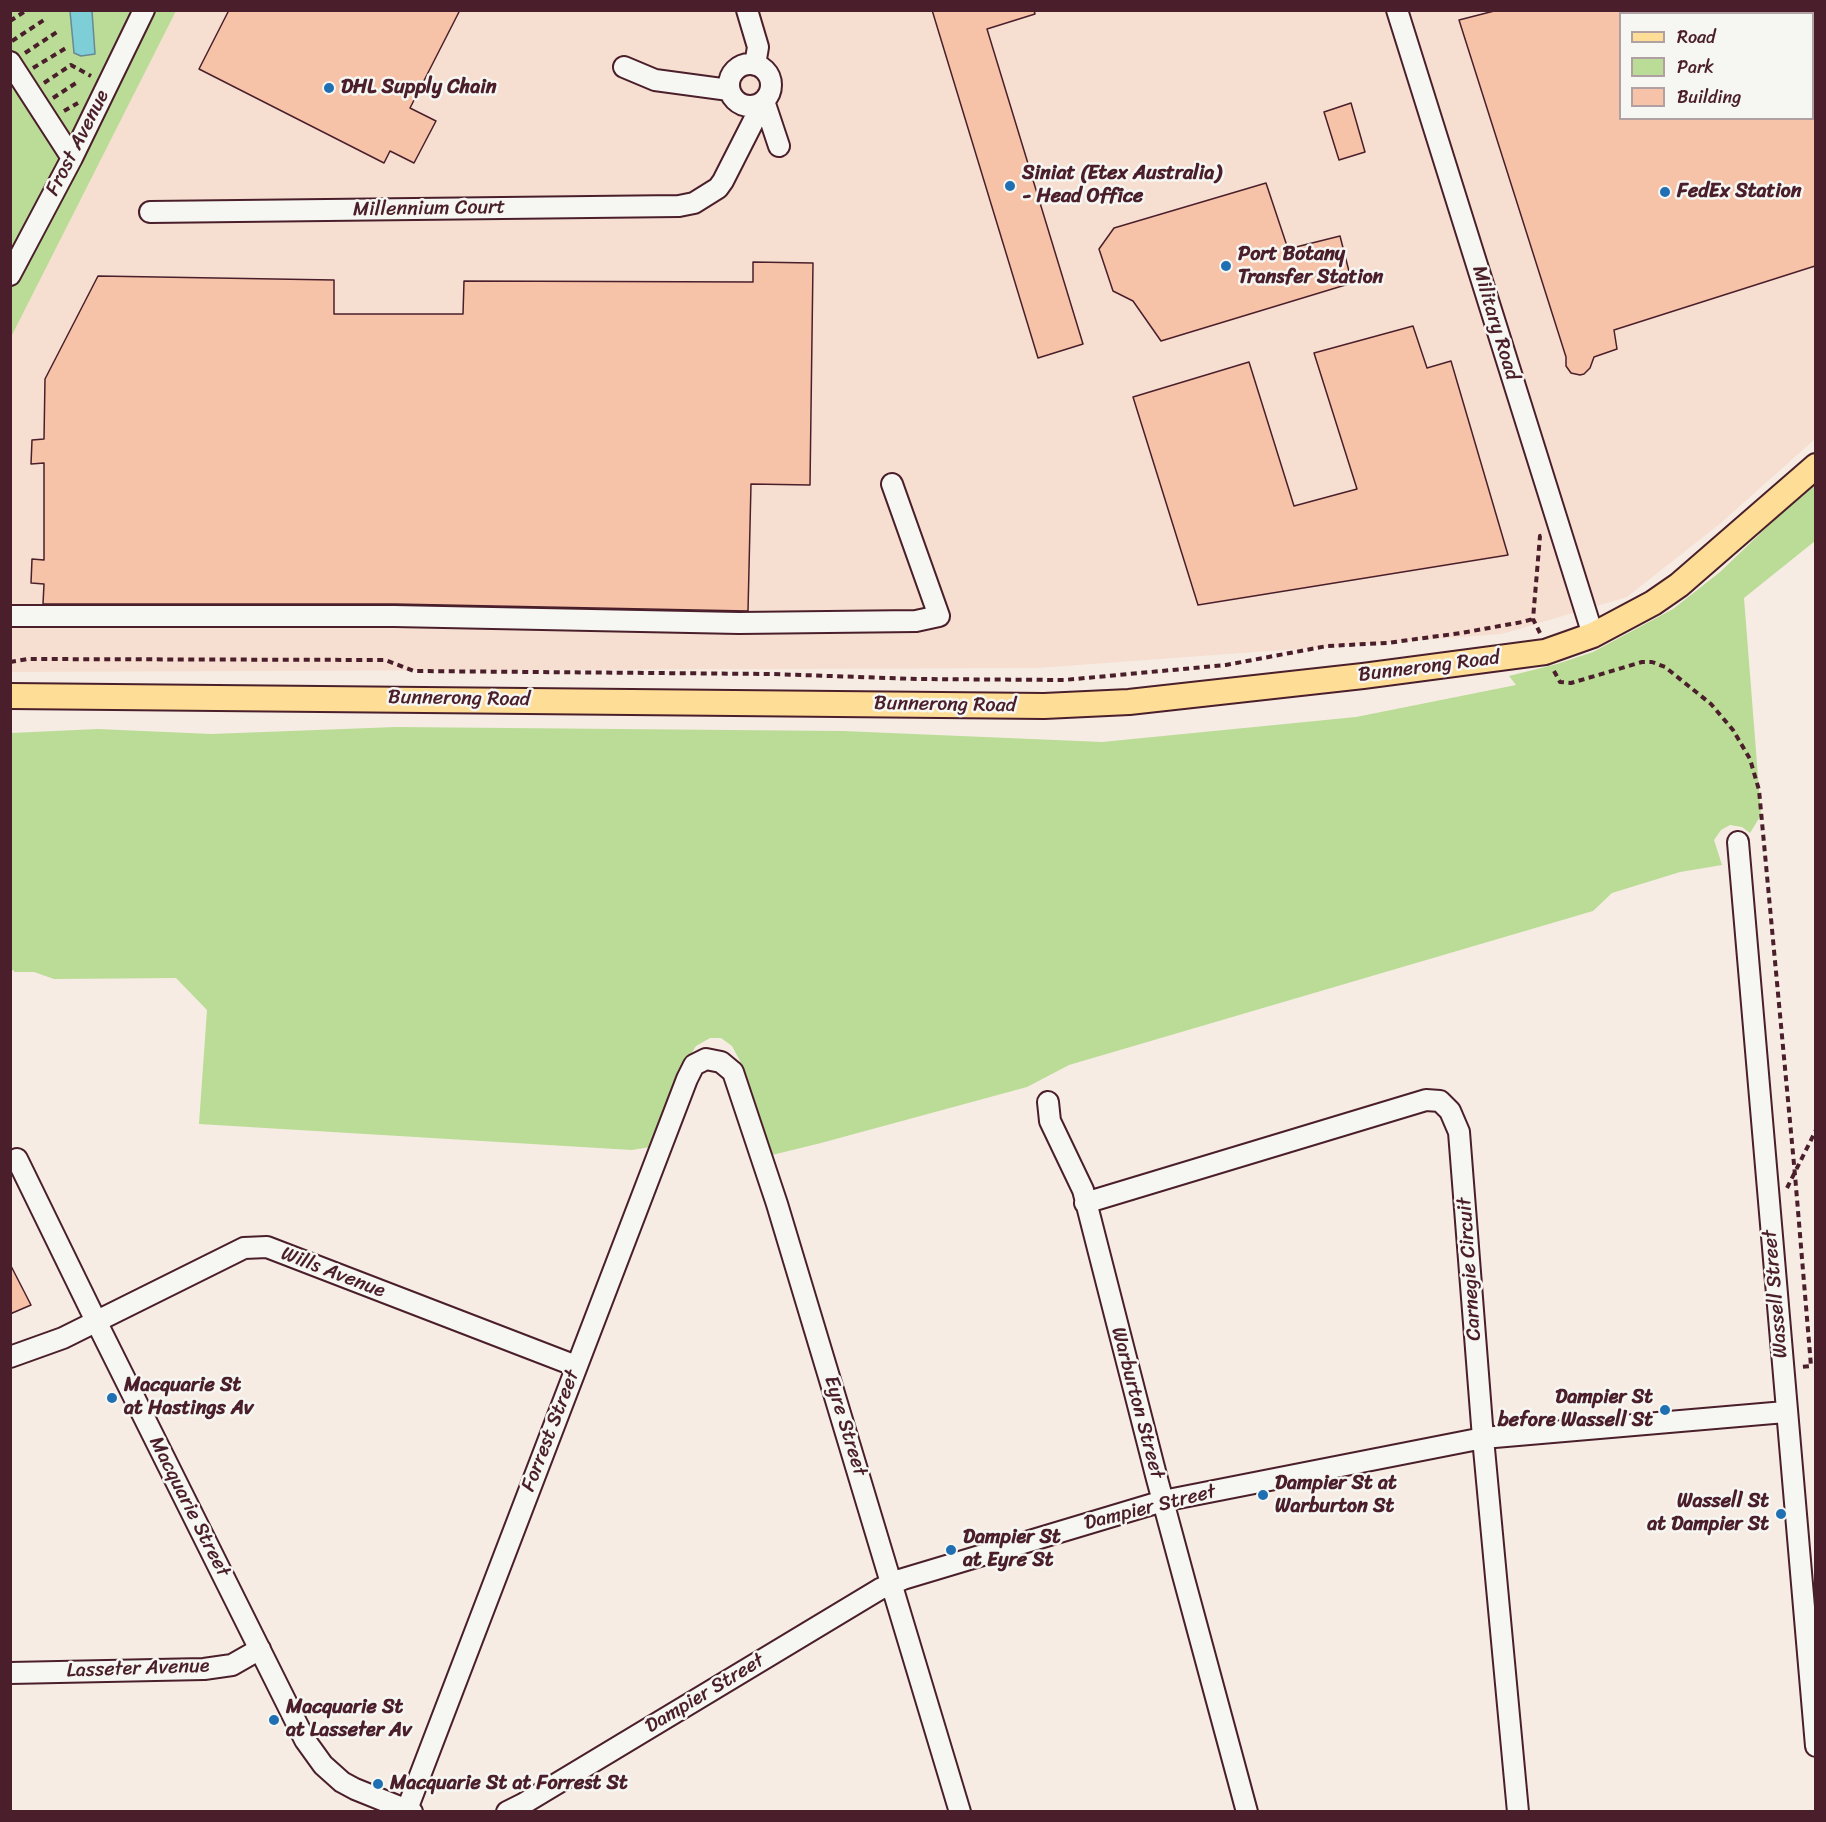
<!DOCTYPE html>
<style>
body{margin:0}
#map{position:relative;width:1826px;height:1822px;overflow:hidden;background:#f6ece3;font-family:Sriracha,sans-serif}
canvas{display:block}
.frame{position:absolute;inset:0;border:12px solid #4a1f2b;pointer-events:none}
.legend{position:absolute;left:1619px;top:12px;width:195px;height:108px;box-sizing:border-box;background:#f6f6f2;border:2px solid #b1a0a2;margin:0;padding:8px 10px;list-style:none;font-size:18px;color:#4a1f2b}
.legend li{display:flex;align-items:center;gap:12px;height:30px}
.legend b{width:30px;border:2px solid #b1a0a2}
</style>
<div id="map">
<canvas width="1826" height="1822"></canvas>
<div class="frame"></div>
<ul class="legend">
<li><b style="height:8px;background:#fedd96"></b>Road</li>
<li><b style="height:16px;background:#badc96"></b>Park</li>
<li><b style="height:16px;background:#f6c2a8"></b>Building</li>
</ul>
</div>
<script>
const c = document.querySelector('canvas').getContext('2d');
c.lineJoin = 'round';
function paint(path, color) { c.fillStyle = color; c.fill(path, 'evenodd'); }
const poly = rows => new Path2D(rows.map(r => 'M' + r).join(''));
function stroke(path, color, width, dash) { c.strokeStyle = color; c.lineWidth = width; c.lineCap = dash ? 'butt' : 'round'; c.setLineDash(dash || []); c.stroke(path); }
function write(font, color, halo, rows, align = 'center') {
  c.font = font + ' Sriracha,sans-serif'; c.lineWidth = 5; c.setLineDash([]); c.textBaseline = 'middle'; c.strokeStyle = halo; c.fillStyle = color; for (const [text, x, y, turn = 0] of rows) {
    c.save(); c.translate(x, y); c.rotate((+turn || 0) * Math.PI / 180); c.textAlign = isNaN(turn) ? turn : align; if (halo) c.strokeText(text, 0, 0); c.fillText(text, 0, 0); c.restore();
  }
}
paint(poly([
 [176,11,1815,11,1815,439,1721,523,1627,597,1502,634,1038,668,11,672,10,337],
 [1620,14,1812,14,1812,118,1620,118]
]), '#f6dfd1');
paint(poly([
 [11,11,176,11,11,337],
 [1815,485,1815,541,1744,598,1761,815,1750,833,1742,827,1730,825,1721,830,1714,840,1722,865,1680,872,1612,893,1593,911,1069,1065,1027,1087,821,1143,772,1155,740,1061,732,1046,721,1038,710,1038,696,1046,687,1060,650,1147,632,1150,199,1124,207,1010,176,978,54,979,34,972,14,972,14,970,11,971,10,903,12,905,10,898,11,733,98,729,211,734,396,727,843,731,1102,742,1356,717,1516,685,1509,676,1557,664,1593,652,1673,609,1720,572,1788,507]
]), '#badc96');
const water = poly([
 [70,11,92,11,95,54,81,56,74,53,70,11]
]);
paint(water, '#7eced8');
stroke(water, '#698893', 1.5);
const building = poly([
 [229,10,460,10,410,108,436,121,414,163,390,151,384,163,199,69,229,10],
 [932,10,1034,10,1035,14,987,29,1083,344,1038,358,932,10],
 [1498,10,1620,10,1620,118,1815,118,1815,266,1614,330,1617,349,1594,357,1590,368,1584,374,1580,375,1571,373,1566,366,1566,357,1459,20,1498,10],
 [1351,103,1365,152,1339,160,1324,112,1351,103],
 [1266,183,1288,249,1340,236,1352,283,1161,341,1133,301,1113,291,1099,249,1114,228,1266,183],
 [753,262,813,263,810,485,751,484,748,611,394,604,43,604,44,584,31,583,32,559,44,560,44,463,31,464,32,440,44,439,45,379,98,276,334,280,334,314,463,314,464,281,753,282,753,262],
 [1413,326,1427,368,1451,361,1508,555,1198,605,1133,397,1249,362,1294,506,1357,489,1314,353,1413,326],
 [10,1264,31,1305,10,1314,10,1264]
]);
paint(building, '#f6c2a8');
stroke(building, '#4a1f2b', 1.5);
const minor = poly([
 [747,10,758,47,755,65],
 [1397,10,1593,635],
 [10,62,72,158],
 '729 85a21 21 0 1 1 42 0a21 21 0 1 1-42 0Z',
 [624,67,655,80,729,90],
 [764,101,779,146],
 [150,212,679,206,694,203,718,188,723,181,754,120,758,105],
 [10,275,72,158,144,10],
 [10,616,394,616,739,623,916,621,939,616,892,484],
 [1738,842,1816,1746],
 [1048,1102,1050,1121,1083,1190,1157,1479,1247,1812],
 [17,1159,96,1321,305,1740,323,1765,342,1782,355,1789,412,1812],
 [1085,1203,1426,1100,1440,1101,1450,1111,1459,1132,1483,1438,1518,1812],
 [10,1357,63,1338,244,1248,267,1247,576,1366],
 [10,1673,204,1669,232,1665,260,1649],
 [406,1812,687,1079,694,1065,706,1059,721,1062,733,1072,777,1204,960,1812],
 [507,1812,523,1804,880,1589,903,1579,1163,1501,1483,1438,1785,1412]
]);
const major = poly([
 [10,696,1044,706,1129,702,1363,676,1545,652,1593,635,1653,603,1679,585,1816,466]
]);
stroke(minor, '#4a1f2b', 24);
stroke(major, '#4a1f2b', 28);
stroke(poly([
 [10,21,27,10],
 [12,41,47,18],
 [25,53,57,32],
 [33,68,66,48],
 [44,83,71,65,91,76],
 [53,98,76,83],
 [64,111,78,103],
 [1540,633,1533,619,1540,536,1544,535],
 [10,662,28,659,385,660,414,671,772,674,917,679,1064,680,1226,665,1327,646,1387,643,1461,633,1522,622,1533,619],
 [1554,671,1560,682,1571,683,1642,662,1652,662,1665,667,1711,704,1733,730,1750,759,1759,790,1795,1175,1811,1366,1801,1367],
 [1787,1188,1816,1130]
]), '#4a1f2b', 4, [6, 4.5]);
stroke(minor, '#f6f6f2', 20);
stroke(major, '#fedd96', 24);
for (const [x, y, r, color] of [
 [329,88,6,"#1f6fb2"],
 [1010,186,6,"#1f6fb2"],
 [1665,192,6,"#1f6fb2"],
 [1226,266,6,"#1f6fb2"],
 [112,1398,6,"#1f6fb2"],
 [1665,1410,6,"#1f6fb2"],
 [1263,1495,6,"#1f6fb2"],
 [1781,1514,6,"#1f6fb2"],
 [951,1550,6,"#1f6fb2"],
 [274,1720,6,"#1f6fb2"],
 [378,1784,6,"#1f6fb2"]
]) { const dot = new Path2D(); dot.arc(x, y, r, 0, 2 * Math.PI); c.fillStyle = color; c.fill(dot); stroke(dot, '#f6f6f2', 2); }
write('bold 20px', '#4a1f2b', '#f6f6f2', [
 ["DHL Supply Chain",341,88],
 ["Siniat (Etex Australia)",1022,174],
 ["- Head Office",1022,197],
 ["FedEx Station",1677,192],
 ["Port Botany",1238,255],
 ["Transfer Station",1238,278],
 ["Macquarie St",124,1386],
 ["at Hastings Av",124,1409],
 ["Dampier St",1653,1398,"right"],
 ["before Wassell St",1653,1421,"right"],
 ["Dampier St at",1275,1484],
 ["Warburton St",1275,1507],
 ["Wassell St",1769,1502,"right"],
 ["at Dampier St",1769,1525,"right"],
 ["Dampier St",963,1538],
 ["at Eyre St",963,1561],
 ["Macquarie St",286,1708],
 ["at Lasseter Av",286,1731],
 ["Macquarie St at Forrest St",390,1784]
], 'left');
write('20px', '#4a1f2b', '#f6f6f2', [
 ["Frost Avenue",78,143,-63],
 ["Millennium Court",429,209,-1],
 ["Military Road",1495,323,73],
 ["Bunnerong Road",1429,667,-7],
 ["Bunnerong Road",459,699,1],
 ["Bunnerong Road",945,705,1],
 ["Carnegie Circuit",1470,1269,-94],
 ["Wills Avenue",333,1273,21],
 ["Wassell Street",1776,1294,-95],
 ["Warburton Street",1137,1403,75],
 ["Eyre Street",845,1426,73],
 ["Forrest Street",551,1431,-69],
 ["Macquarie Street",189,1507,63],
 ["Dampier Street",1150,1508,-14],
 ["Lasseter Avenue",138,1669,-2],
 ["Dampier Street",705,1694,-31]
]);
</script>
